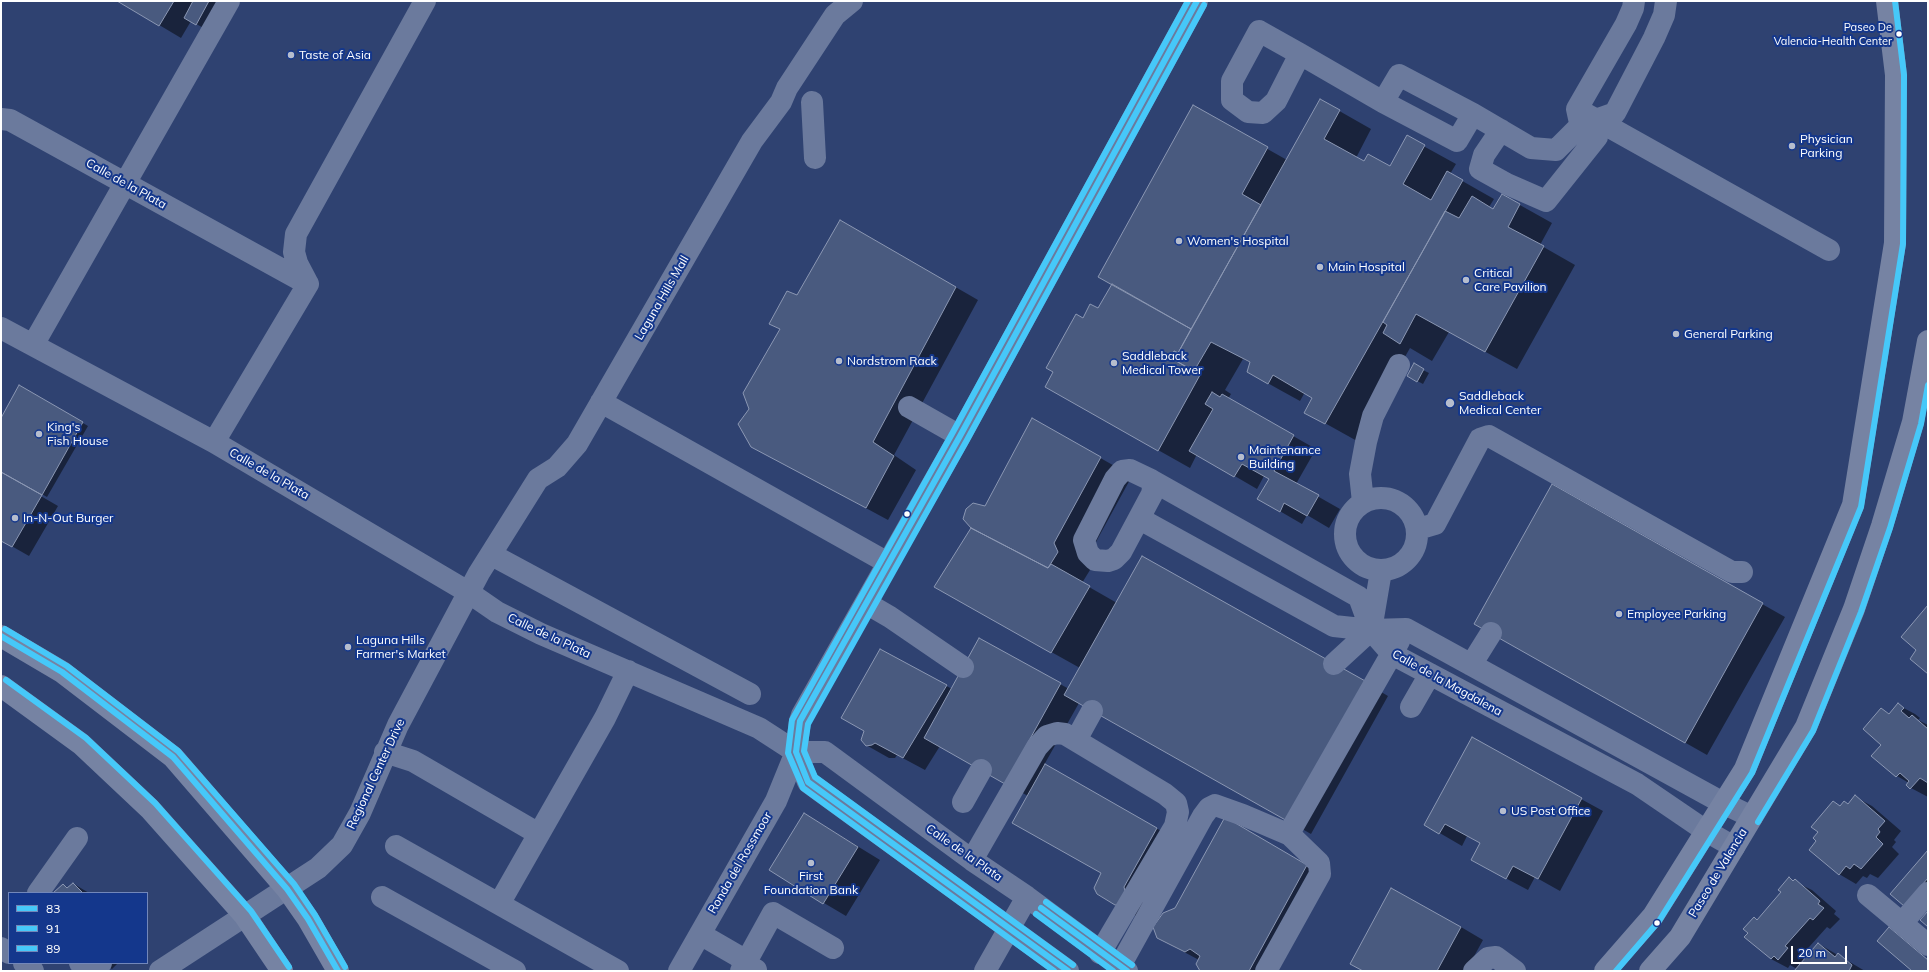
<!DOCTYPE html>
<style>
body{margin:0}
#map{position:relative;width:1929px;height:972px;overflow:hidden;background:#2f4271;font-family:Mulish,sans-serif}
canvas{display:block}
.frame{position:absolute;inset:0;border:2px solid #fff;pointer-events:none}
.legend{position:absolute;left:8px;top:892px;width:140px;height:72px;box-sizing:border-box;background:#14378c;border:1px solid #7287ba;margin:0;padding:5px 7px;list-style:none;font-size:12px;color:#fff}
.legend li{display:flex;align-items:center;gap:8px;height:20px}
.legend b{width:20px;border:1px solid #7287ba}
.scale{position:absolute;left:1791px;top:946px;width:56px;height:18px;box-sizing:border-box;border:2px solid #fff;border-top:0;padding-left:5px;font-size:12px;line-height:14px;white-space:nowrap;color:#fff;-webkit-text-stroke:3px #14378c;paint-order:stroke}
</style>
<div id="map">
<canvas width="1929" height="972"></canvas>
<div class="frame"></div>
<ul class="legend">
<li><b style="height:5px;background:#46c8f9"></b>83</li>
<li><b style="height:5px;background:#46c8f9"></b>91</li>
<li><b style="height:5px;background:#46c8f9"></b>89</li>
</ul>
<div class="scale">20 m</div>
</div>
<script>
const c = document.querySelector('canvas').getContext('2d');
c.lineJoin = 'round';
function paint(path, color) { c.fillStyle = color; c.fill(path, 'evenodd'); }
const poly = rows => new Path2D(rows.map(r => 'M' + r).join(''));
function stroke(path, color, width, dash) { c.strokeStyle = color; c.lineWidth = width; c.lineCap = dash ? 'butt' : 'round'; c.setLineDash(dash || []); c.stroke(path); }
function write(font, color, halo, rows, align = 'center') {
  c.font = font + ' Mulish,sans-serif'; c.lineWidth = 4; c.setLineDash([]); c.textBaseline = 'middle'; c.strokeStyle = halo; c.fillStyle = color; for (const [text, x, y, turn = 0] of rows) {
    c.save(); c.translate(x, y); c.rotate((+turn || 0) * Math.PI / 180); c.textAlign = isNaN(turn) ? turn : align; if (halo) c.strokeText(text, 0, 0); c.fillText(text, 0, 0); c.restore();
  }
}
paint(poly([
 [119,1,223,1,207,30,191,21,181,38],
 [1320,100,1371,129,1356,158,1364,162,1390,167,1407,137,1456,164,1450,174,1494,199,1489,207,1494,210,1502,195,1552,223,1540,245,1575,265,1517,369,1449,332,1432,361,1410,348,1357,441,1305,412,1313,397,1305,392,1300,401,1280,390,1248,372,1251,363,1243,359,1225,390,1231,394,1228,399,1316,449,1296,484,1340,509,1329,528,1307,515,1302,524,1259,499,1270,479,1264,476,1257,489,1197,454,1190,468,1078,405,1083,319,1099,310,1113,284,1193,107,1287,160],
 [841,221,978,300,894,455,916,470,888,520,751,446,750,410,780,329,770,324,797,296],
 [1423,370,1429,373,1423,384,1408,376],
 [20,386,88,426,47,497,1,471,1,420],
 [1032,419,1132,476,1085,562,1090,570,1082,583,1117,603,1366,683,1388,696,1311,834,1079,703,1044,765,1179,841,1138,917,1097,894,1102,873,1028,796,940,746,925,770,897,755,895,758,889,758,866,745,863,743,862,737,865,731,881,650,952,689,980,640,1069,689,1080,668,967,605,985,507],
 [1,473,58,506,29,556,1,540],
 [1552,485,1785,617,1707,755,1497,636],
 [1898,705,1915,714,1920,718,1918,720,1928,725,1928,797,1911,788,1909,783,1897,776,1873,756,1882,744,1881,709,1890,714],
 [1855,797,1872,806,1901,831,1894,840,1896,842,1892,847,1899,854,1878,878,1870,874,1867,878,1863,876,1856,884,1839,874,1841,807,1849,805],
 [1581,799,1603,811,1560,891,1535,877,1528,890,1494,872,1481,843,1467,836,1462,846,1426,825],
 [805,814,880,860,846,916,824,903],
 [1226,818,1328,878,1278,971,1201,971,1199,960,1158,938],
 [1928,851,1928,887,1905,906],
 [1789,879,1812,890,1836,911,1834,914,1840,919,1830,929,1827,927,1801,956,1805,960,1819,944,1865,971,1795,971,1797,969,1790,965,1788,968,1771,959,1757,921,1783,892],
 [74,884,89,893,55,893,63,885,69,888],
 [1461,927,1483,940,1466,971,1365,971],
 [102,963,118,963,112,969]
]), '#0007');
const building = poly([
 [117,1,174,1,159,26,117,1],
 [193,1,209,1,196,25,184,18,193,1],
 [1320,99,1340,110,1324,139,1364,161,1368,154,1390,166,1407,135,1425,145,1403,184,1431,200,1447,171,1463,180,1325,424,1304,413,1312,398,1273,375,1268,384,1247,372,1250,362,1211,342,1194,371,1171,358,1174,351,1178,353,1320,99],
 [1193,105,1268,147,1242,194,1261,205,1191,329,1098,277,1193,105],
 [1502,194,1520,204,1508,227,1544,246,1485,352,1416,314,1400,344,1383,333,1387,325,1383,322,1445,211,1459,218,1472,196,1493,209,1502,194],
 [840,220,956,287,873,442,894,456,866,508,751,447,738,424,749,409,743,393,780,329,769,324,787,291,797,295,840,220],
 [1112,284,1191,329,1178,353,1174,351,1171,358,1200,375,1158,451,1045,387,1053,372,1046,368,1076,314,1083,318,1090,304,1098,308,1112,284],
 [1414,363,1424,369,1417,382,1407,376,1414,363],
 [19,385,83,422,42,495,1,472,1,418,19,385],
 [1212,392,1220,397,1222,394,1294,435,1274,471,1319,495,1307,516,1284,503,1280,512,1257,499,1269,479,1242,464,1234,477,1189,451,1213,409,1205,404,1212,392],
 [1032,418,1101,457,1054,543,1058,552,1048,568,971,528,963,519,966,509,973,503,985,506,1032,418],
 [1,472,42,495,12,547,1,541,1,472],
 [1552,484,1763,603,1685,743,1474,624,1552,484],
 [971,528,1048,568,1051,564,1090,586,1051,653,934,587,971,528],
 [1142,556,1367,682,1289,822,1064,695,1142,556],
 [1928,605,1928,674,1910,659,1916,650,1901,637,1928,605],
 [979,638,1061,683,1005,784,924,738,979,638],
 [880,649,947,685,903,758,875,743,872,745,866,746,861,740,864,731,841,718,880,649],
 [1898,703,1904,708,1901,711,1909,718,1912,715,1928,729,1928,783,1920,778,1910,789,1906,785,1909,781,1900,773,1896,777,1871,756,1881,745,1863,729,1881,708,1889,714,1898,703],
 [1472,737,1582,798,1538,879,1513,866,1506,879,1471,860,1480,843,1445,824,1439,834,1424,825,1472,737],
 [1045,764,1157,828,1124,887,1125,891,1118,905,1115,905,1097,894,1094,888,1101,873,1012,823,1045,764],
 [1855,795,1885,821,1878,829,1880,832,1876,837,1883,844,1861,869,1854,864,1850,869,1846,866,1839,875,1809,850,1816,841,1813,838,1818,832,1811,827,1833,801,1840,806,1844,801,1848,804,1855,795],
 [804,813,858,847,823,904,769,870,804,813],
 [1225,817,1307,865,1249,971,1200,971,1196,964,1200,956,1190,949,1185,952,1157,938,1153,927,1163,913,1175,908,1225,817],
 [1928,850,1928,878,1904,906,1890,894,1928,850],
 [1789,877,1793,881,1795,879,1820,901,1818,904,1824,908,1813,920,1810,918,1785,946,1788,948,1778,960,1774,956,1771,959,1744,937,1748,933,1743,929,1754,917,1757,920,1781,892,1778,890,1789,877],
 [73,883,83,893,53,893,63,884,67,888,73,883],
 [1391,888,1461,927,1437,971,1363,971,1350,964,1391,888],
 [1928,911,1928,927,1920,920,1928,911],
 [1889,927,1928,960,1928,971,1912,971,1877,941,1889,927],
 [1818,943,1835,957,1838,953,1852,965,1849,971,1794,971,1818,943]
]);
paint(building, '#495a7f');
stroke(building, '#8b97b3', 1);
stroke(poly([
 [1300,54,1276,101,1263,113,1248,112,1232,100,1232,81,1259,31,1300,54,1383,102],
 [812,102,815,158],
 [1577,109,1829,250],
 [1473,114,1457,141,1383,102,1399,75,1473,114,1531,148,1556,150,1581,125,1615,113,1654,38,1664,15,1666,1],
 [1,119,10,120,308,284],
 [1580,123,1577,109,1626,24,1633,8,1634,1],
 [1501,130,1484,155,1480,169,1507,184,1546,201,1597,137,1598,120],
 [308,284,297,263,294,252,296,234,425,1],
 [1,328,214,442,468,592,497,612,541,634,759,728,796,752,825,752,972,860,1027,897,1127,971],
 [33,345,229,1],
 [601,402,888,563],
 [909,407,960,436],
 [214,442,308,284],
 [1130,470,1151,480,1153,488,1152,494,1121,552,1114,559,1108,561,1095,560,1088,553,1084,540,1115,479,1122,471,1130,470],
 '1345 534a36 36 0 1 1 72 0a36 36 0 1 1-72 0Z',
 [1363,502,1360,474,1366,442,1373,416,1399,365],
 [1140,519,1334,626,1371,630,1359,597,1151,480],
 [1418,529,1435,524,1480,439,1489,436,1732,572,1742,572],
 [492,555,750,694],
 [866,603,890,617,963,667],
 [1371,630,1406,629,1723,803,1752,817],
 [1371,630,1392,654,1637,784,1706,831,1734,847],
 [1334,664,1371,630,1381,571],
 [1471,665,1491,633],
 [1411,707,1430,674],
 [1076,740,1092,711],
 [385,752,413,761,539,834],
 [796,752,808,782,1068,971],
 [963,802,981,770],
 [1290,835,1292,828,1399,641],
 [396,846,618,971],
 [972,860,1037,747,1047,736,1057,733,1065,734,1165,794,1176,803,1178,812,1175,826,1100,953],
 [38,893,77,838],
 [1868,895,1928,945],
 [382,897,515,971],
 [499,904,605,718,628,671],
 [1902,923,1928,893],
 [700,934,738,956,745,964,756,970],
 [1,948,9,953],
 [24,963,33,971],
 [80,963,86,967,98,966,101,963],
 [1120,966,1203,816,1209,808,1215,805,1243,815,1290,835,1319,863,1320,874,1266,971],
 [160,971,318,868,342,845,360,813,398,725,479,573,538,479,557,467,577,444,752,141,781,102,787,88,835,15,852,1],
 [679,971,776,801,796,752,800,721,802,715,960,436,1197,1],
 [741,971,773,913,833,948],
 [985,971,1027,897],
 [1474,971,1488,958,1496,957,1515,971]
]), '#6b7a9d', 22);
stroke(poly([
 [1,636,62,672,173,757,287,889,308,919,338,971],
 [1,686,81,744,150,809,245,916,282,971],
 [1605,971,1653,916,1745,769,1853,505,1895,243,1896,75,1887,1],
 [1650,971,1680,937,1806,727,1854,609,1882,526,1913,422,1928,341]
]), '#7683a3', 22);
stroke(poly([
 [1,636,62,672,173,757,287,889,308,919,338,971],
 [1041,908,1127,971],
 [1068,971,808,782,796,752,800,721,960,436,1197,1]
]), '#46c8f9', 6);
stroke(poly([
 [1758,822,1813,731,1861,612,1890,528,1921,424,1928,385],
 [1036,914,1113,971],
 [1073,965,815,777,804,751,808,724,967,440,1204,5],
 [1616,971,1659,921,1752,773,1861,507,1903,244,1904,75,1895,1]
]), '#46c8f9', 6);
stroke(poly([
 [5,629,67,666,178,751,294,884,315,915,345,967],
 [6,680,86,738,155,803,251,911,289,967],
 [1046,902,1132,965],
 [1054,971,803,788,788,753,792,720,953,432,1188,1]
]), '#46c8f9', 6);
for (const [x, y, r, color] of [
 [1899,34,3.5,"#fff"],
 [291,55,4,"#b6bdcd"],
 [1792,146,4,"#b6bdcd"],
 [1179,241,4,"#b6bdcd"],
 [1320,267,4,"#b6bdcd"],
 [1466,280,4,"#b6bdcd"],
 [1676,334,4,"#b6bdcd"],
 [839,361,4,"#b6bdcd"],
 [1114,363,4,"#b6bdcd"],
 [1450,403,5,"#b6bdcd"],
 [39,434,4,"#b6bdcd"],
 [1241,457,4,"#b6bdcd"],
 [907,514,3.5,"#fff"],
 [15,518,4,"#b6bdcd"],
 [1619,614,4,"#b6bdcd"],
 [348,647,4,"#b6bdcd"],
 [1503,811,4,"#b6bdcd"],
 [811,863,4,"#b6bdcd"],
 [1657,923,3.5,"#fff"]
]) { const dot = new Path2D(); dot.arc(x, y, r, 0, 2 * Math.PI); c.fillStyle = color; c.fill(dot); stroke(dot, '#14378c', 1.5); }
write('11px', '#fff', '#14378c', [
 ["Paseo De",1892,28],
 ["Valencia-Health Center",1892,42]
], 'right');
write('12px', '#fff', '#14378c', [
 ["Taste of Asia",299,55],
 ["Physician",1800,139],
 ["Parking",1800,153],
 ["Women's Hospital",1187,241],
 ["Main Hospital",1328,267],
 ["Critical",1474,273],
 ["Care Pavilion",1474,287],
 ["General Parking",1684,334],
 ["Saddleback",1122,356],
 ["Medical Tower",1122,370],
 ["Nordstrom Rack",847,361],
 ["Saddleback",1459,396],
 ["Medical Center",1459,410],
 ["King's",47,427],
 ["Fish House",47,441],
 ["Maintenance",1249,450],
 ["Building",1249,464],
 ["In-N-Out Burger",23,518],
 ["Employee Parking",1627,614],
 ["Laguna Hills",356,640],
 ["Farmer's Market",356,654],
 ["US Post Office",1511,811],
 ["First",811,876,"center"],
 ["Foundation Bank",811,890,"center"]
], 'left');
write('12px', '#fff', '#14378c', [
 ["Calle de la Plata",126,184,29],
 ["Laguna Hills Mall",662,298,-60],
 ["Calle de la Plata",269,474,30],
 ["Calle de la Plata",549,636,25],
 ["Calle de la Magdalena",1447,683,29],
 ["Regional Center Drive",376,774,-65],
 ["Calle de la Plata",964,853,35],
 ["Ronda del Rossmoor",740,863,-60],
 ["Paseo de Valencia",1718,873,-59]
]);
</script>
